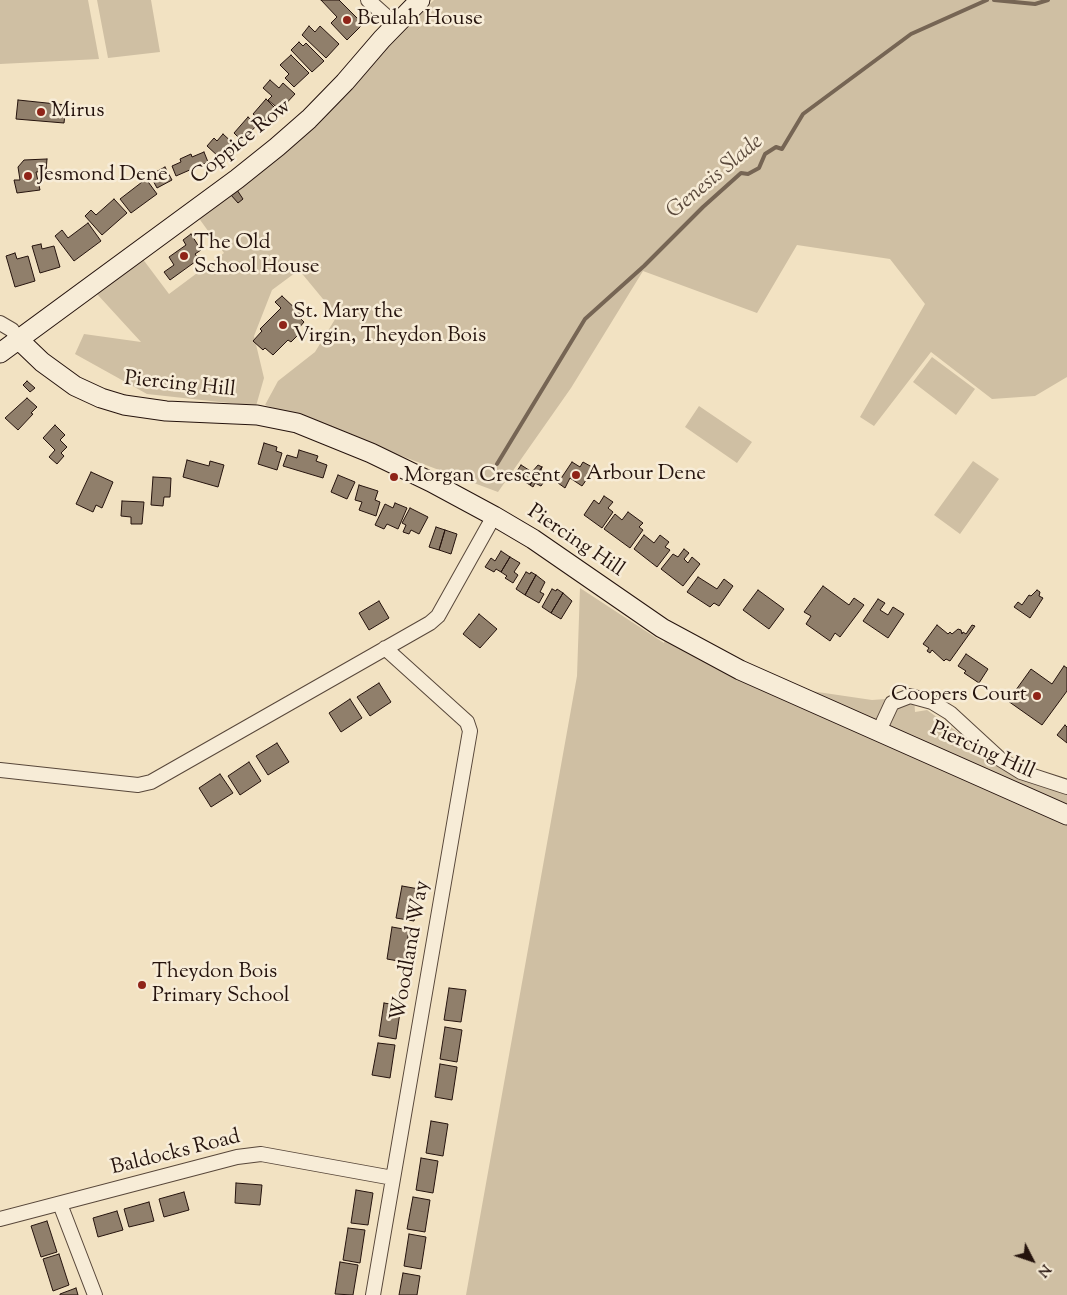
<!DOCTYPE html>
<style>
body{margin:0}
#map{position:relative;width:1067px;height:1295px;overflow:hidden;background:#f2e2c2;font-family:"Sorts Mill Goudy",serif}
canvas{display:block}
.north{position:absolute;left:1007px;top:1235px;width:50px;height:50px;-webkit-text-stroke:4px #f7ecd7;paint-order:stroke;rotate:131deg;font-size:14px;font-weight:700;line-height:20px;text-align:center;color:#25130d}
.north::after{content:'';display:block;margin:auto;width:18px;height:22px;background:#25130d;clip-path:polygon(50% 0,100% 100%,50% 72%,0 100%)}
</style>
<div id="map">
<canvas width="1067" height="1295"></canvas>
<div class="north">N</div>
</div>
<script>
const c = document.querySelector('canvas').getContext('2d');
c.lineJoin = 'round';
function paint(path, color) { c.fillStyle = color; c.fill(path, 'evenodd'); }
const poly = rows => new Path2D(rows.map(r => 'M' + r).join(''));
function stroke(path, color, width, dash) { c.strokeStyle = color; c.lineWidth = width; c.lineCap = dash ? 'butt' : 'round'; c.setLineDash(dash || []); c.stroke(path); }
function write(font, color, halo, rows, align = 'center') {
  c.font = font + ' "Sorts Mill Goudy",serif'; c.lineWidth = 5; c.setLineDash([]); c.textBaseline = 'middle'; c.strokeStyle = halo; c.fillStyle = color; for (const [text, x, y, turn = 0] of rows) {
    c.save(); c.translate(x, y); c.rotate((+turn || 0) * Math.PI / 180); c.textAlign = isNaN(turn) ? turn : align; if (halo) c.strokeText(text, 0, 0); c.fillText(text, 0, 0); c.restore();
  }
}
paint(poly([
 [0,0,88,0,99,59,0,64],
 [97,0,151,0,160,52,108,58],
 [434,0,1067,0,1067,377,1035,396,992,399,931,352,874,426,860,417,925,304,890,259,797,245,757,313,643,271,571,388,498,492,265,405,278,381,315,352,337,316,299,270,272,290,254,336,264,378,256,406,147,394,75,354,84,334,141,342,97,294,142,258,169,294,224,253,198,217,392,41],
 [932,357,975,389,956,415,913,382],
 [699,406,752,442,737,463,685,427],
 [973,461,999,479,960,534,934,515],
 [580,588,664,643,666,637,804,690,872,700,914,697,915,712,927,710,1019,776,1067,790,1067,1295,466,1295,577,676]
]), '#cfbfa3');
stroke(poly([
 [994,0,1035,4,1048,0],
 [497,464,585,319,644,266,703,207,741,173,748,174,759,168,765,154,776,147,782,149,803,114,911,34,987,0]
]), '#766554', 4);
const building = poly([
 [321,0,339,0,363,24,347,40,331,23,337,17,321,0],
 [309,26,315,32,320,26,339,44,326,58,302,35,309,26],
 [299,42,303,46,306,43,324,61,312,72,291,50,299,42],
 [291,55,309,73,294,87,285,78,289,74,280,65,291,55],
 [270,80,279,88,283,83,295,94,280,110,268,100,272,96,263,88,270,80],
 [266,99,276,109,263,123,253,114,266,99],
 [18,100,66,105,64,123,16,119,18,100],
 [248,117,257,125,242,141,234,133,248,117],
 [223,134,236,146,227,156,223,152,219,157,207,146,214,138,217,141,223,134],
 [204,152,208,162,176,176,172,166,181,162,180,159,191,154,192,157,204,152],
 [47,159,46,171,36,172,40,190,17,193,14,180,20,180,18,167,24,160,47,159],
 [165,167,172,180,157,188,150,175,165,167],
 [146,179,157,194,131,213,120,199,146,179],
 [237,190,243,199,238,203,231,195,237,190],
 [114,199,127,213,102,235,85,216,91,210,96,215,114,199],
 [88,223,101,241,74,261,55,236,62,230,68,238,88,223],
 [191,234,201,250,195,254,199,259,170,280,164,272,174,265,169,257,186,245,183,240,191,234],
 [41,244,42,249,54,246,60,267,40,273,32,246,41,244],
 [15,253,17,259,28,256,35,281,15,287,6,256,15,253],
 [282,296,300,313,298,316,304,322,298,329,301,332,291,342,288,340,273,355,265,348,263,350,253,341,262,331,260,329,281,308,275,302,282,296],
 [27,381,35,388,30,392,23,385,27,381],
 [27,398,37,407,31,413,33,414,18,430,5,418,27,398],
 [55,425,65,435,60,440,67,447,61,453,64,456,57,464,49,457,55,450,43,438,55,425],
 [264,443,277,447,276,451,282,453,277,470,258,464,264,443],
 [299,450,318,456,316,461,327,465,323,478,283,466,287,455,297,458,299,450],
 [187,460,209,466,210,461,224,465,218,487,183,477,187,460],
 [572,462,580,467,583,462,592,467,587,474,589,476,582,486,570,478,565,488,558,483,572,462],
 [521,465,532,472,538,465,542,467,530,485,522,480,525,476,517,471,521,465],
 [542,467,541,470,551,477,547,482,545,480,541,486,535,483,533,487,530,485,542,467],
 [91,472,113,482,102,508,96,505,93,512,76,504,91,472],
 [338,475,355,482,347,499,331,492,338,475],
 [153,477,171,478,170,497,164,497,163,506,151,505,153,477],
 [359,485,378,491,375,500,380,502,376,516,359,510,362,502,355,500,359,485],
 [604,496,613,502,608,508,613,512,602,528,584,515,594,500,599,504,604,496],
 [122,501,144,502,142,524,131,524,131,517,121,516,122,501],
 [395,503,407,508,398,529,387,524,384,529,375,525,385,504,393,508,395,503],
 [410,508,428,517,419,534,411,530,409,534,403,532,406,525,402,523,410,508],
 [628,512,643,523,639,527,643,530,630,548,604,529,615,514,622,520,628,512],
 [436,527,445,530,439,550,429,547,436,527],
 [445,530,457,534,451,554,439,550,445,530],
 [644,535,654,543,660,535,669,542,665,547,670,550,657,567,634,549,644,535],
 [684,549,689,553,684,559,688,563,692,557,700,564,683,586,661,569,673,554,678,557,684,549],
 [501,551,510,557,501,572,496,569,494,572,485,567,491,558,495,561,501,551],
 [510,557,520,563,514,572,518,575,513,583,505,578,507,576,501,572,510,557],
 [526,572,530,574,531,572,536,575,525,595,516,589,526,572],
 [536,575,545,582,540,592,544,594,539,603,525,595,536,575],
 [698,577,717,589,724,579,733,586,719,606,714,603,710,607,687,592,698,577],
 [823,586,849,605,854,598,864,605,840,637,835,633,830,641,806,624,811,616,804,612,823,586],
 [552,589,556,591,557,589,563,593,551,613,542,607,552,589],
 [758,590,784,609,769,629,743,610,758,590],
 [1037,590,1040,592,1039,596,1043,598,1030,618,1014,607,1018,602,1022,605,1029,595,1031,596,1037,590],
 [563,593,572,601,561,619,551,613,563,593],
 [878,599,885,603,880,610,888,615,893,607,904,614,888,638,863,621,878,599],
 [379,601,389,618,369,630,359,613,379,601],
 [479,614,497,629,480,648,463,634,479,614],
 [937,625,948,634,950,632,952,634,958,629,961,630,962,634,963,632,966,634,972,625,975,626,950,661,946,659,944,661,932,650,930,653,927,651,929,648,923,644,937,625],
 [966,654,988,669,979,683,964,673,966,671,958,666,966,654],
 [1064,666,1067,668,1067,691,1042,725,1008,701,1031,669,1052,684,1064,666],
 [379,683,391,702,370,716,357,697,379,683],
 [350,699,362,718,341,732,329,713,350,699],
 [1065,725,1067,727,1067,743,1057,735,1065,725],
 [277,743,289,762,268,775,256,756,277,743],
 [249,762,261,781,240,795,228,776,249,762],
 [220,774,233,793,211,807,199,788,220,774],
 [402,886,419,889,414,921,396,918,402,886],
 [392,927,409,930,404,962,387,959,392,927],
 [449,988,466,990,461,1022,444,1020,449,988],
 [384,1003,401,1006,396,1039,379,1036,384,1003],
 [445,1027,462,1030,457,1062,440,1059,445,1027],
 [378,1043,395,1045,390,1078,372,1075,378,1043],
 [440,1064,457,1067,452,1100,435,1097,440,1064],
 [431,1121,448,1124,443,1156,426,1153,431,1121],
 [421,1158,438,1161,433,1193,416,1190,421,1158],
 [236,1183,262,1185,260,1205,235,1203,236,1183],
 [356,1190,373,1193,368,1225,351,1223,356,1190],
 [184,1192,189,1210,164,1217,159,1199,184,1192],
 [413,1197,430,1200,425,1232,407,1229,413,1197],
 [149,1202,154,1221,129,1227,124,1209,149,1202],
 [117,1211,123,1230,98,1237,93,1218,117,1211],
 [47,1221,57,1252,41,1257,31,1226,47,1221],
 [348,1228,365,1230,360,1263,343,1260,348,1228],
 [409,1234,426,1237,421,1269,404,1266,409,1234],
 [59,1254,69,1285,53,1291,43,1259,59,1254],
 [340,1262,358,1265,353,1295,335,1294,340,1262],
 [403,1273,420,1276,417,1295,399,1295,403,1273],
 [76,1288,78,1295,60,1295,60,1294,76,1288]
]);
paint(building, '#907f6b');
stroke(building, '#25130d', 1);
const street = poly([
 [368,0,396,25],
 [0,323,12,330,18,339],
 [879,731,892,703,910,696,932,702,950,713,1000,759,1021,772,1067,787],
 [0,770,138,785,151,782,430,623,438,616,494,516],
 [60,1204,95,1295],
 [0,1219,237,1157,261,1154,393,1178],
 [373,1295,470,731,467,722,385,648]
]);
const secondary = poly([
 [18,339,42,362,75,386,101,398,124,405,166,411,257,415,297,423,371,453,431,482,494,516,533,539,662,628,740,670,1067,815],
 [0,353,237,179,277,147,309,119,345,82,382,39,420,0]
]);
stroke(street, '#58473a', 16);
stroke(secondary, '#25130d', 21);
stroke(street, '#f7ecd7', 14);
stroke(secondary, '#f7ecd7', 19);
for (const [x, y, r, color] of [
 [347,20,5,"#8f2418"],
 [41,112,5,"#8f2418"],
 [28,176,5,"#8f2418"],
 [184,256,5,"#8f2418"],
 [283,325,5,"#8f2418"],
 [576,475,5,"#8f2418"],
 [394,477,5,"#8f2418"],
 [1037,696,5,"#8f2418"],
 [142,985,5,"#8f2418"]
]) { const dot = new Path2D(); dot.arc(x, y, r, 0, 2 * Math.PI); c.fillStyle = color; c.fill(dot); stroke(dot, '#f7ecd7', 2); }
write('21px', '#25130d', '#f7ecd7', [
 ["Beulah House",357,20],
 ["Mirus",51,112],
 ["Jesmond Dene",38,176],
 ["The Old",194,244],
 ["School House",194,268],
 ["St. Mary the",293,313],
 ["Virgin, Theydon Bois",293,337],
 ["Arbour Dene",586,475],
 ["Morgan Crescent",404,477],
 ["Coopers Court",1027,696,"right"],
 ["Theydon Bois",152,973],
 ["Primary School",152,997]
], 'left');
write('21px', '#25130d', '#f7ecd7', [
 ["Coppice Row",242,143,-39],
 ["Piercing Hill",180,386,6],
 ["Piercing Hill",575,542,34],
 ["Piercing Hill",982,752,24],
 ["Woodland Way",412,951,-80],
 ["Baldocks Road",176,1154,-14]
]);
write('italic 22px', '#5b4a3d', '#f7ecd7', [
 ["Genesis Slade",716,178,-40]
]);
</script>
